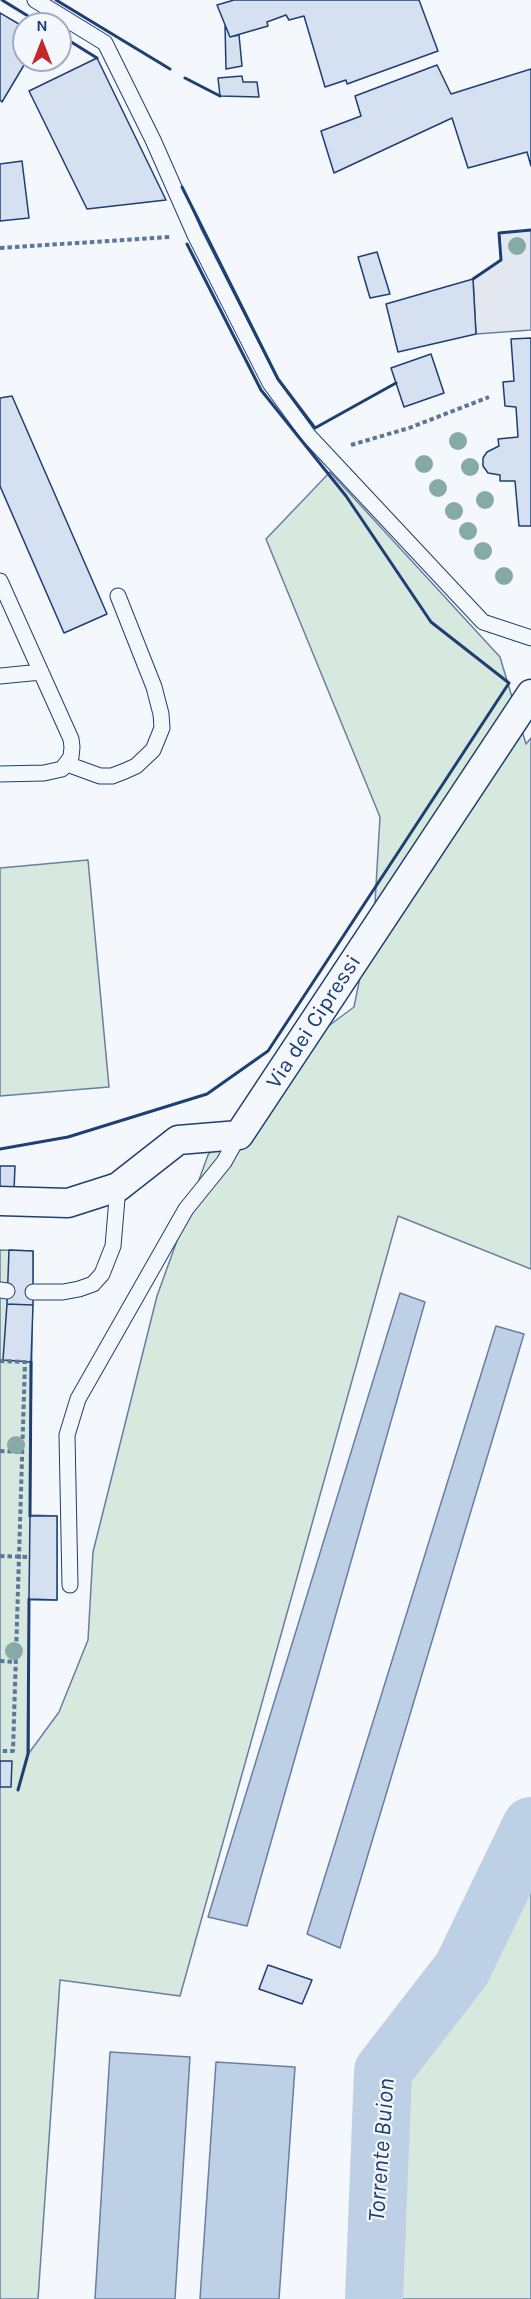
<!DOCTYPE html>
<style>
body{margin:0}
#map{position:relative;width:531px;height:2299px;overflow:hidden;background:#f4f7fb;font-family:Karla,sans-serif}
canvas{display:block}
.north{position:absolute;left:12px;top:12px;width:60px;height:60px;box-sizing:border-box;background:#f4f7fb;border:2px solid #9eadc5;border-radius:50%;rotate:0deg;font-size:16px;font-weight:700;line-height:24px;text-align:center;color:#1d3f73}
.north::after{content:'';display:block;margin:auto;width:21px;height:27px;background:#c62828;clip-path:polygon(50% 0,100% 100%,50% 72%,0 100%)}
</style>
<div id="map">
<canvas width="531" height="2299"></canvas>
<div class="north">N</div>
</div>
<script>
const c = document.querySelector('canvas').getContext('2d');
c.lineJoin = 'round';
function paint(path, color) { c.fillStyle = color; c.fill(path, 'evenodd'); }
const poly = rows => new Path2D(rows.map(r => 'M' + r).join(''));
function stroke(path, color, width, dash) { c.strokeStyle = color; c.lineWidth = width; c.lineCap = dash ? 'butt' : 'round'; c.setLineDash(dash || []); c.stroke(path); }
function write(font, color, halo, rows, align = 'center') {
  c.font = font + ' Karla,sans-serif'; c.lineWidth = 4.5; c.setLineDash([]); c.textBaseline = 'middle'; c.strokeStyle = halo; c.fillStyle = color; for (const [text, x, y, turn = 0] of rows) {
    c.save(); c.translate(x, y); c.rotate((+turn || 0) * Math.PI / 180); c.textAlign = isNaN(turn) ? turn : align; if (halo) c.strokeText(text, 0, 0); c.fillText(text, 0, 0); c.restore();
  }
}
const green = poly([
 [330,472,500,657,526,744,531,738,531,1269,398,1216,180,1996,60,1980,38,2299,0,2299,0,1250,33,1251,30,1515,57,1516,57,1600,29,1600,29,1753,59,1712,88,1640,93,1552,157,1296,208,1155,276,1065,354,1007,375,903,380,817,266,539,330,472],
 [88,860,109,1087,0,1096,0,868,88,860],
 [531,1847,531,2299,355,2299,357,2106,531,1847]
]);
paint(green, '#d7e8df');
stroke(green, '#687fa3', 1.5);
const parking = poly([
 [531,230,531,330,476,334,473,279,501,260,499,233,531,230]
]);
paint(parking, '#e3e8f0');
stroke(parking, '#687fa3', 1.5);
const water = poly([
 [400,1293,425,1302,247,1926,208,1917,400,1293],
 [496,1326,524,1334,340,1948,307,1934,496,1326],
 [110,2052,190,2057,175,2299,95,2299,110,2052],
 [216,2062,295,2067,279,2299,200,2299,216,2062]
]);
paint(water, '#bed0e5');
stroke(water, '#687fa3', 1.5);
stroke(poly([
 [374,2299,383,2071,462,1969,531,1826]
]), '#bed0e5', 58);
const building = poly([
 [234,0,419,0,438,51,347,84,346,80,325,87,304,16,289,20,286,15,267,22,268,26,230,37,217,5,234,0],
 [0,13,24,27,24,60,27,60,2,102,0,100,0,13],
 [225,25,230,37,239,35,242,66,226,69,225,25],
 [97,58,166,200,87,209,29,91,97,58],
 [437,65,451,94,531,69,531,166,527,152,468,168,452,118,334,173,321,131,361,116,355,96,437,65],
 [242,76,243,82,257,82,259,97,220,96,218,78,242,76],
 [22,161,29,218,0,221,0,164,22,161],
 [377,252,390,294,370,298,358,257,377,252],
 [473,279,476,334,398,352,386,304,473,279],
 [531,338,531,526,519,526,515,481,500,481,500,475,488,473,483,466,483,458,487,452,499,446,498,439,518,437,516,407,505,406,503,382,514,381,511,339,531,338],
 [431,354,444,393,404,407,391,368,431,354],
 [12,396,107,614,64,633,0,486,0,398,12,396],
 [0,1166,15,1166,14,1191,0,1191,0,1166],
 [9,1250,33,1251,33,1305,7,1304,9,1250],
 [7,1304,33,1305,31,1362,3,1360,7,1304],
 [30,1516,57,1516,57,1600,29,1599,30,1516],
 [0,1761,12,1761,11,1787,0,1787,0,1761],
 [268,1965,312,1980,302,2004,259,1989,268,1965]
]);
paint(building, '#d5e0f0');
stroke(building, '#1d3f73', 1.5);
const lane = poly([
 [35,0,105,43,153,140,195,235,270,383,308,435,483,622,531,638],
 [0,581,71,739,72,747,71,757,62,769,44,773,0,774],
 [0,676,41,672],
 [67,764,100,776,112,776,125,771,136,766,153,750,162,728,161,714,154,687,118,596],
 [0,1290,7,1291],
 [33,1292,63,1292,79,1289,93,1284,102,1274,113,1246,118,1187],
 [70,1585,67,1435,78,1399,186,1209,224,1162,239,1135]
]);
const street = poly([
 [0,1201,68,1203,118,1187,178,1140,239,1135,531,694]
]);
stroke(lane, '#1d3f73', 17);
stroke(street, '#1d3f73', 31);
stroke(poly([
 [0,248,170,237],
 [351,445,409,428,489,397],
 [0,1361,25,1362,13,1751,0,1751],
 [0,1451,22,1452],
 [0,1556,30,1557],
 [0,1661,16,1662]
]), '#5e769c', 4, [4.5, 3]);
stroke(lane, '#f4f7fb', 15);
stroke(street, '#f4f7fb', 28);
stroke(poly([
 [2,0,41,24],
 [56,0,170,69],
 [60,35,97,58],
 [185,78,220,96],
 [182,187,278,379,315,428,396,383],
 [473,279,501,260,499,233,531,230],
 [0,1149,68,1137,207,1094,268,1051,509,683,431,622,346,496,261,390,187,244],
 [30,1516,31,1362],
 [18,1790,28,1754,29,1599]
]), '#1d3f73', 3);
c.fillStyle = '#86aba6';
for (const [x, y] of [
 [517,246],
 [458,441],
 [424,464],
 [470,467],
 [438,488],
 [485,500],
 [454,511],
 [468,531],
 [483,551],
 [504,576],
 [16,1445],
 [14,1651]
]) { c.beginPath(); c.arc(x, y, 9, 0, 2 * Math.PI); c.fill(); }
write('22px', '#1d3f73', '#f4f7fb', [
 ["Via dei Cipressi",314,1022,-57]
]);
write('italic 24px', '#1d3f73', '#f4f7fb', [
 ["Torrente Buion",382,2150,-86]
]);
</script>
